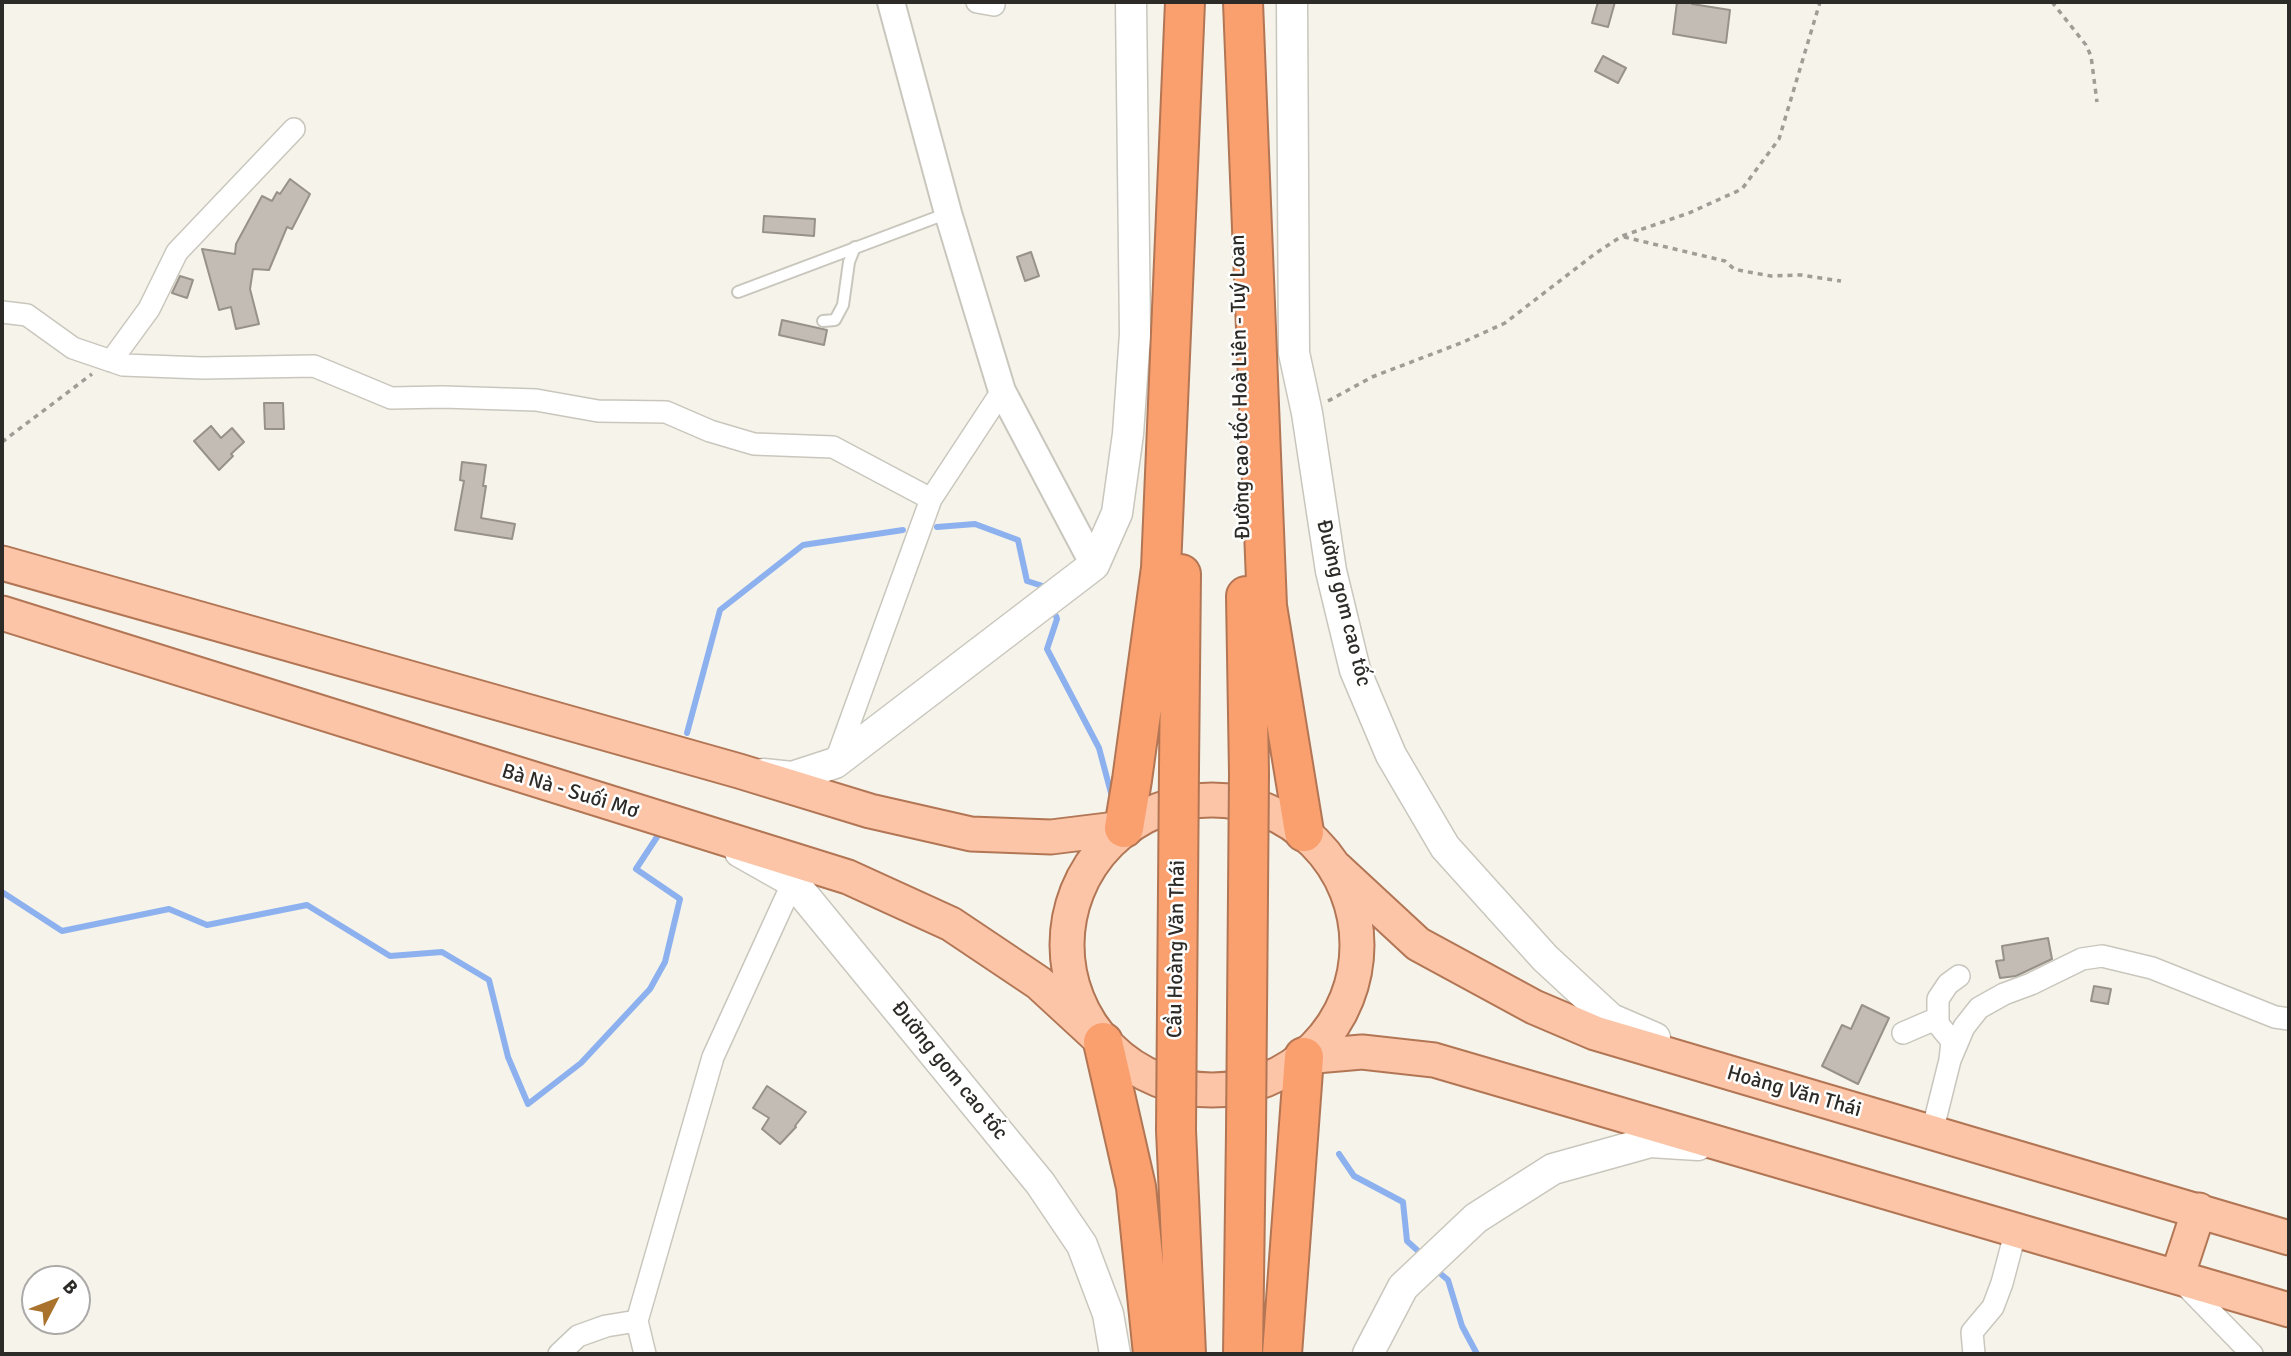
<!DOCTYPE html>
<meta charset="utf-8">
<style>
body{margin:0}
#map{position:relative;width:2291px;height:1356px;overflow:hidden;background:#f5f3ea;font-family:Signika,sans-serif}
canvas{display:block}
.frame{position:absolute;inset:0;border:4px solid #2c2b27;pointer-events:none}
.north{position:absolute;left:21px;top:1265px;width:70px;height:70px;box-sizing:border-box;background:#fff;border:2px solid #abaaa9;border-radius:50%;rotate:48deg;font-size:19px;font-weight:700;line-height:28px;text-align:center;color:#2c2b27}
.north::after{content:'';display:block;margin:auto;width:24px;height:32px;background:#a9732e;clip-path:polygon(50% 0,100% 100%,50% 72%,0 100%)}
</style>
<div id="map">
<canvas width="2291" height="1356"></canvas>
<div class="frame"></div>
<div class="north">B</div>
</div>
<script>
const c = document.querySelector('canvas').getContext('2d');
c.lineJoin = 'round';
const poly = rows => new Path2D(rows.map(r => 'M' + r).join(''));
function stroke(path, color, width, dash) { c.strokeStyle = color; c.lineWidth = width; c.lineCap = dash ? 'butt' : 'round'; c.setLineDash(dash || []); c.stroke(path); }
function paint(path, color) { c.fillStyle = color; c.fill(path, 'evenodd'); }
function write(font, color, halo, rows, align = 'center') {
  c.font = font + ' Signika,sans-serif'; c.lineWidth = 5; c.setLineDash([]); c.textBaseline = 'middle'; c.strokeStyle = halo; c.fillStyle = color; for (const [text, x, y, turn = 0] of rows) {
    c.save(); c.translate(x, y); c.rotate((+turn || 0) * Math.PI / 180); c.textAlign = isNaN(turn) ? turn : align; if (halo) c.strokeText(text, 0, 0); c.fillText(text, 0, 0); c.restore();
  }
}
stroke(poly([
 [937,527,975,524,1018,540,1027,581,1049,588],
 [1056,616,1057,619,1047,649,1099,748,1111,793],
 [687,733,720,610,803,545,903,530],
 [2,892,62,931,169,909,207,925,307,905,390,956,442,952,489,980,508,1057,528,1104,581,1063,650,989,665,962,680,899,636,869,657,837],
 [1339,1154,1354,1176,1403,1202,1407,1241,1417,1250],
 [1442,1275,1448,1280,1462,1326,1477,1354]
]), '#8db1ef', 6);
const building = poly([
 [1598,2,1615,2,1608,27,1592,23,1598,2],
 [1677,2,1692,2,1692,4,1730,10,1726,43,1673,34,1677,2],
 [1603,56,1626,68,1618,83,1595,71,1603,56],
 [290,179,310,194,292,229,287,227,269,270,253,269,250,289,259,324,236,329,231,307,219,310,202,249,235,254,236,244,262,196,272,201,277,192,280,194,290,179],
 [764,216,815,219,814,236,763,232,764,216],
 [1031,252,1039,276,1025,281,1017,257,1031,252],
 [180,276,193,280,187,298,172,293,180,276],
 [782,320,827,330,824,345,779,335,782,320],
 [264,403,283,403,284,429,265,429,264,403],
 [211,426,221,438,232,428,244,442,231,454,233,456,219,470,194,441,211,426],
 [462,462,486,465,483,486,486,486,481,518,515,524,512,539,455,530,464,481,460,480,462,462],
 [2048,938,2052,959,2016,976,2000,978,1996,961,2004,960,2002,946,2048,938],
 [2094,986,2111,989,2108,1004,2091,1001,2094,986],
 [1862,1005,1889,1018,1858,1084,1822,1066,1842,1025,1851,1029,1862,1005],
 [767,1086,806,1112,795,1126,796,1127,780,1144,762,1129,769,1118,753,1108,767,1086]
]);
paint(building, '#c2bcb5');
stroke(building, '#97918a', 2);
const service = poly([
 [738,292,948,213],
 [823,321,835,320,843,305,849,262,855,247]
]);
const minor = poly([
 [977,2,994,5],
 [2,312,27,315,73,348,123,365,202,368,314,366,391,398,443,397,536,400,598,411,666,412,710,431,754,444,833,447,931,499,1002,391],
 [111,361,149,309,177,252,294,129],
 [835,763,931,499],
 [1938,1024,1938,999,1948,984,1959,976],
 [1903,1033,1931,1021,1938,1024,1952,1041,1950,1060,1932,1132],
 [1950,1060,1964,1027,1979,1008,2004,994,2031,984,2082,959,2102,956,2152,968,2275,1017,2289,1019],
 [2183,1283,2252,1354],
 [559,1354,578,1336,606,1326,637,1321],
 [645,1354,637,1321,713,1057,793,882],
 [1974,1354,1972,1332,1993,1307,2002,1283,2016,1230]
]);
const tertiary = poly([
 [891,2,948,213,1002,391,1094,565]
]);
const secondary = poly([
 [1292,2,1294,353,1307,413,1331,571,1355,670,1391,755,1445,847,1545,958,1611,1019,1655,1038],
 [763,774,792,777,835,763,1094,565,1117,513,1128,434,1135,334,1131,2],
 [740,852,793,882,1040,1183,1082,1245,1108,1314,1115,1354],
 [1368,1354,1403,1287,1476,1218,1553,1169,1650,1142,1698,1145]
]);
const primary = poly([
 [2,563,739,771,870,811,971,834,1051,837,1124,828],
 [2,613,848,877,951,924,1039,983,1103,1042],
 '1067 945a145 145 0 1 1 290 0a145 145 0 1 1-290 0Z',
 [1336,868,1418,944,1534,1007,1595,1033,2289,1238],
 [1304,1057,1362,1052,1434,1060,2289,1310],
 [2177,1277,2199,1210]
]);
const motorway = poly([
 [1243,2,1267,606,1304,832],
 [1246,596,1249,773],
 [1179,768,1181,574],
 [1124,828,1132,780,1161,568,1185,2],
 [1103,1042,1136,1187,1153,1354],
 [1176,1130,1186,1354],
 [1243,1354,1246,1132],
 [1282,1354,1304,1057]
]);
stroke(service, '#c9c7bd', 14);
stroke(minor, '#c9c7bd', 24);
stroke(tertiary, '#c9c7bd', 30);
stroke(secondary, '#c9c7bd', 33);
stroke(primary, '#b27655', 37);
stroke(motorway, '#b27655', 42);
stroke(poly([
 [2052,2,2086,45,2091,56,2097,102],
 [1624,237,1725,261,1734,269,1743,271,1771,276,1801,275,1841,281],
 [1328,401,1372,377,1461,343,1505,323,1596,253,1622,236,1689,213,1742,189,1779,139,1820,2],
 [2,442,92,374]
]), '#9f9d96', 3.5, [5, 5]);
stroke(service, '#fff', 10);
stroke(minor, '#fff', 21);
stroke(tertiary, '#fff', 26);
stroke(secondary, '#fff', 30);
stroke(primary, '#fcc5a8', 33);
stroke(motorway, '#fa9f6e', 38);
const motorwayBridge = poly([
 [1176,1130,1179,768],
 [1246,1132,1249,773]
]);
stroke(motorwayBridge, '#b27655', 42, []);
stroke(motorwayBridge, '#fa9f6e', 38);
write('21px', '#2c2b27', '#fff', [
 ["Đường cao tốc Hoà Liên - Tuý Loan",1241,387,-91],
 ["Đường gom cao tốc",1343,603,76],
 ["Bà Nà - Suối Mơ",570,792,17],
 ["Cầu Hoàng Văn Thái",1177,949,-89],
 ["Đường gom cao tốc",949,1071,51],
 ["Hoàng Văn Thái",1794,1092,16]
]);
</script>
